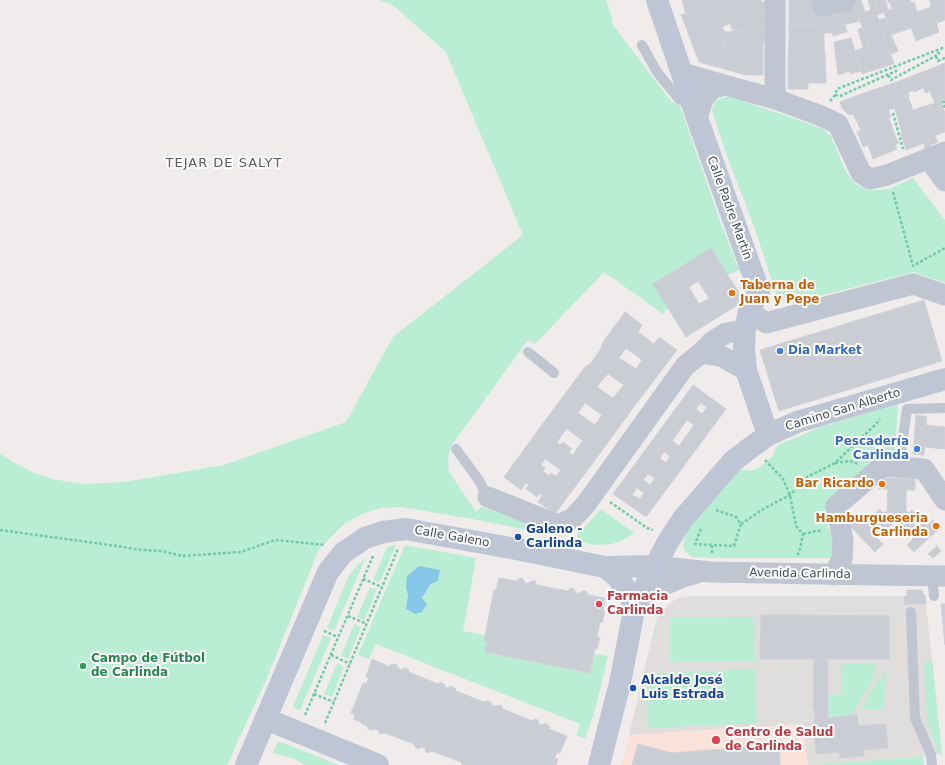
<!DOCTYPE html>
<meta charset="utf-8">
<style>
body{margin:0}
canvas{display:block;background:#efeceb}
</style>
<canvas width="945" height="765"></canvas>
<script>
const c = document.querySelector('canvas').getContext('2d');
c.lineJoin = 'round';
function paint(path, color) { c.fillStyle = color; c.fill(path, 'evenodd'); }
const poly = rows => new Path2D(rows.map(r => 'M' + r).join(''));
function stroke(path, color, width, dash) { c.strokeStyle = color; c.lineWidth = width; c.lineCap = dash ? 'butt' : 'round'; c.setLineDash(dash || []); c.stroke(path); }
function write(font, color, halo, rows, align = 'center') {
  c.font = font + ' "DejaVu Sans",sans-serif'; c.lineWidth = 4; c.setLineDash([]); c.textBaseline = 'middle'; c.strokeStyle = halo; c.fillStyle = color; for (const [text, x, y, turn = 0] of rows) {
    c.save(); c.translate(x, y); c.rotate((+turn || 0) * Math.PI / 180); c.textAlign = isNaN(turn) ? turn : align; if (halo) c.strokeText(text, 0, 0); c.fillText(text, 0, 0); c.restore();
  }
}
paint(poly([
 [693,596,904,596,905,604,926,604,942,754,868,761,808,765,802,724,629,735,658,613,676,599,684,597]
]), '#e0dddd');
paint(poly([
 [803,724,808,765,622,765,629,735]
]), '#fae1da');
paint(poly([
 [380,0,606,0,612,18,612,24,671,101,680,106,721,224,739,270,728,275,711,248,653,284,668,308,663,314,604,272,535,344,528,340,451,446,448,459,449,472,476,512,481,507,551,530,550,535,478,520,401,507,381,508,364,513,345,523,319,549,267,678,227,765,0,765,0,454,13,462,34,473,52,479,84,484,124,482,224,465,346,422,393,337,523,235,446,52,394,6],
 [730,97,793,118,823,129,831,136,844,168,851,179,857,185,868,190,881,190,889,189,913,178,945,220,945,283,914,272,800,301,789,302,782,300,776,294,755,229,725,151,712,110,715,102,721,98],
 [898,404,895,451,828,503,828,527,834,541,831,558,711,558,692,557,685,551,683,546,687,530,739,469,751,471,760,467,773,456,775,450,778,445,821,427],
 [601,509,634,533,623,540,612,544,594,545,577,541,578,532,586,526],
 [396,545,380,582,373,580,387,547],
 [405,545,416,547,476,558,463,631,485,635,488,641,485,652,590,673,594,654,608,656,594,714,585,738,576,735,580,724,376,644,369,659,358,655],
 [440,570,422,599,406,609,408,595],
 [366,557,334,631,327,628,347,580,352,571],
 [370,587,377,590,364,620,357,617],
 [754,617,755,661,670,662,670,618],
 [354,624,361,627,348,659,341,656],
 [323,635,331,638,300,710,293,707],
 [924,661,932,661,942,754,938,754,927,719],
 [337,663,344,667,332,697,324,694],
 [841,664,875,664,874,678,851,716,828,718,828,695,842,694],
 [755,669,757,723,648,728,646,674],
 [887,669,886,685,883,709,861,709,872,689],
 [279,742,281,742,339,765,304,765,295,759,273,753,277,744],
 [923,756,924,765,808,765,868,761]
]), '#b9edd4');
paint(poly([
 [419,566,440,570,438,581,431,584,422,598,427,604,422,612,415,614,406,609,408,595,406,588,407,576]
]), '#86c7ea');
const building = poly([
 [683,0,719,0,686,14,682,1,683,0],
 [719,0,722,0,726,12,686,27,681,15,719,0],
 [722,0,761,0,762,2,726,11,722,0],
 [789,0,807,0,807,10,789,11,789,0],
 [807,0,820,0,820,10,807,10,807,0],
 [853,0,861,0,865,12,871,10,868,0,875,0,879,14,860,21,853,0],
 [853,0,860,21,843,25,838,5,853,0],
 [875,0,885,0,889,11,879,14,875,0],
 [888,0,893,0,896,8,892,10,890,2,888,3,888,0],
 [893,0,910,0,911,3,896,8,893,0],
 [930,0,945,0,945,20,937,23,933,12,932,12,930,0],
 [762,2,765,2,765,15,729,21,726,11,762,2],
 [914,2,917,12,931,7,932,12,933,12,939,32,916,41,903,6,914,2],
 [838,5,843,25,828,29,828,33,822,33,822,14,838,5],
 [903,6,911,28,891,35,884,12,903,6],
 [820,10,822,14,822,25,789,25,789,11,820,10],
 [726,12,730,23,722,27,725,32,728,32,733,42,723,43,724,42,712,41,712,44,692,44,686,27,726,12],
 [762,15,765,15,765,29,733,31,729,21,762,15],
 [877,15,884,36,894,64,877,69,860,21,877,15],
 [886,18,891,35,898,51,891,54,879,20,886,18],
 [789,25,822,25,822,33,789,34,789,25],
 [845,25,847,32,833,36,833,33,828,33,828,29,845,25],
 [863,28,877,69,862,74,854,51,863,48,858,29,863,28],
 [765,29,765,41,763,42,733,42,728,32,738,30,765,29],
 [824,33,824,46,789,46,789,34,824,33],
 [851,38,861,71,850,74,850,71,838,75,834,42,851,38],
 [712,41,724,42,721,68,709,65,712,41],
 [744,42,745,75,721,68,723,43,744,42],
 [744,42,763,42,763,75,745,75,744,42],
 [692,44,712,44,709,65,699,62,692,44],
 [789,46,824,46,825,55,788,56,789,46],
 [825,55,826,83,808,83,808,89,803,89,804,56,825,55],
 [788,56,804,56,803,89,788,89,788,56],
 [945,63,945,83,935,87,928,70,945,63],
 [928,70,941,101,935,103,930,91,925,93,924,88,921,89,920,83,925,82,922,72,928,70],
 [922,72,925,82,920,83,921,89,914,92,914,90,908,92,906,87,904,88,902,80,922,72],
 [902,80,904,88,906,87,909,95,894,101,888,85,902,80],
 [945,83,945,100,941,101,935,87,945,83],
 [888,85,894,101,880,106,873,90,888,85],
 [873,90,880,106,864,111,859,95,873,90],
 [859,95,864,111,849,115,842,108,840,102,859,95],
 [908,96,913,110,897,116,893,102,908,96],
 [941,101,945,113,945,132,939,134,940,131,938,124,936,125,929,105,941,101],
 [893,102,895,108,888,110,891,117,878,122,872,108,893,102],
 [929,105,936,125,938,124,940,131,939,134,935,136,938,142,931,145,921,124,916,109,929,105],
 [872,108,878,122,861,130,853,114,872,108],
 [916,109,922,126,902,133,897,116,916,109],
 [889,118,896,138,892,140,893,142,887,144,878,122,889,118],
 [878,122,884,138,863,147,857,132,878,122],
 [922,126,931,147,925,149,924,143,906,150,901,134,902,133,922,126],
 [884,138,887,144,893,142,892,140,896,138,899,143,895,145,897,149,873,159,868,145,884,138],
 [711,248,744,301,686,337,653,284,711,248],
 [698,281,709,298,699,304,689,287,698,281],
 [924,300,942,361,779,411,760,350,924,300],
 [625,312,642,325,638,332,654,344,659,337,677,350,636,404,618,392,624,385,608,374,602,380,585,367,591,363,600,350,603,342,625,312],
 [626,348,642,360,636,369,619,358,626,348],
 [585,367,602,380,597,387,613,398,618,392,636,404,595,460,578,447,583,441,567,429,562,435,544,422,585,367],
 [585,403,602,415,595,425,578,413,585,403],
 [693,385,726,409,646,517,613,494,693,385],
 [700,403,707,407,702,414,696,409,700,403],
 [687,420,694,425,679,446,672,441,687,420],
 [664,452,670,456,666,463,660,458,664,452],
 [648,474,655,478,650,485,643,480,648,474],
 [637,488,644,493,640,499,632,495,637,488],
 [916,415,927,417,926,425,945,427,945,449,925,447,924,455,913,454,916,415],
 [544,422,562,435,557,442,560,445,563,442,572,449,569,452,573,455,578,447,595,460,555,514,538,502,542,496,539,493,537,497,526,489,529,485,526,483,521,490,504,477,544,422],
 [545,459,561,470,556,476,551,473,549,476,543,471,545,468,541,465,545,459],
 [879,478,915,479,915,490,906,490,906,511,909,513,912,510,927,526,933,520,941,527,914,552,907,545,913,539,898,523,898,522,893,522,893,523,877,538,883,544,875,552,850,526,858,518,864,524,880,509,883,513,887,511,888,489,879,489,879,478],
 [937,546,941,551,933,558,928,554,937,546],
 [499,578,516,581,520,578,523,579,525,583,528,583,532,581,535,581,537,585,568,591,571,588,574,589,576,593,580,593,583,591,586,591,588,595,605,598,603,611,605,611,602,623,600,622,597,637,600,637,597,649,595,649,590,673,485,652,488,641,484,641,494,590,496,590,499,578],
 [907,590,922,590,923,595,925,595,926,604,905,604,904,596,907,596,907,590],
 [941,604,945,604,945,645,941,604],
 [761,615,790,615,790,659,760,659,761,615],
 [790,615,889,616,889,659,790,659,790,615],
 [372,659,390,667,390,665,393,664,397,665,398,668,401,670,404,668,408,669,409,672,438,684,440,682,444,684,445,687,448,688,451,686,455,688,456,691,484,702,487,701,491,702,492,705,495,706,498,705,502,706,503,709,532,721,534,719,538,720,539,724,542,725,545,723,548,725,550,727,549,729,567,736,560,753,557,752,555,758,558,759,556,765,462,765,461,762,432,751,429,753,426,752,425,748,421,747,419,749,415,747,414,744,385,733,382,734,379,733,378,730,375,729,372,730,368,729,367,726,361,723,361,722,353,719,355,715,351,713,363,683,366,684,369,678,366,677,372,659],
 [814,659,828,659,828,718,842,716,842,727,814,730,815,710,813,710,814,659],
 [857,715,858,726,886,724,888,748,864,750,864,756,840,758,839,752,816,754,814,730,842,727,842,716,857,715],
 [638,744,672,753,779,745,780,765,632,765,638,744]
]);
paint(building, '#cbcdd4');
stroke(building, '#d0d1d8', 1);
stroke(poly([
 [936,56,938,61,945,58],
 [888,75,891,80,939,54,937,50],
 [835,95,840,96,896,71,894,67],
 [830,101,835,95,837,89,945,47],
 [945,102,943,102,945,109],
 [893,113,903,149],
 [893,192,913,266,945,248],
 [765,460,783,479,790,495,796,526,803,534,800,549,797,556],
 [835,463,850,461,858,464],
 [610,502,647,528,653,530],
 [741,524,765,508,790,495,807,477,835,463,876,424,880,419],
 [701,529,695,544,712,545],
 [0,530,117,546,141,550,162,551,182,556,241,552,275,540,325,545],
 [803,534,816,531,822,531],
 [712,553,712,545,734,546,741,524,736,517,716,510],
 [363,579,382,587],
 [348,616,367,624],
 [324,631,338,637],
 [331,655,350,664],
 [314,694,334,702],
 [305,715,373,556],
 [325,723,398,549]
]), '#71cbab', 2.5, [3, 2]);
stroke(poly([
 [642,45,657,72,679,99,691,105],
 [528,352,554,373],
 [456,449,478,479,488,497],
 [899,467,907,409,944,408],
 [932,576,934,596],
 [911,612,915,718,931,755,932,765]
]), '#bfc6d1', 10);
stroke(poly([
 [822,0,822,6,846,0],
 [682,73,775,99,819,115,838,124,861,173,870,179,887,175,945,152],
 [775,99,775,0],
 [697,118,703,99,713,88,725,85],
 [929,159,945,181],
 [749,311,766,323,913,284,945,295],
 [701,353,721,356,746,370],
 [488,497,558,525,572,519,586,504,685,366,701,353,713,341,726,333,745,330],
 [655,566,710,572,875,575,945,576],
 [834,575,842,559,843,540,836,506,883,466,924,469,945,500],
 [637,607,645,597,657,588,680,578,697,573]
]), '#bfc6d1', 21);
stroke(poly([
 [657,0,697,118,759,291,749,311,745,330,744,349,746,370,768,435],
 [605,567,617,577,629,593,634,610],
 [266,719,378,765],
 [246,765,328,572,343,553,365,538,383,532,406,529,516,549,605,567,655,566],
 [599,765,620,683,634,610,655,566,668,542,682,520,733,461,750,448,768,435,797,422,945,379]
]), '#bec6d5', 22);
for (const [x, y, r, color] of [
 [732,293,4,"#e8710a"],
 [780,351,4,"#3f7fe0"],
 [917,449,4,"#3f7fe0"],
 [882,484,4,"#e8710a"],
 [936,526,4,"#e8710a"],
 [518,537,4,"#1a4fb4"],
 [599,604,4,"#e0444e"],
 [83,666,4,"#2e9e5b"],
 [633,688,4,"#1a4fb4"],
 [716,740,5,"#e0444e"]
]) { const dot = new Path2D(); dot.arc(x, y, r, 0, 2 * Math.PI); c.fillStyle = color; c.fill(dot); stroke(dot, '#fff', 1.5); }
write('12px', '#444c59', '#fff', [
 ["Calle Padre Martín",729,208,70],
 ["Camino San Alberto",843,410,-17],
 ["Calle Galeno",452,537,10],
 ["Avenida Carlinda",800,574,1]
]);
write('bold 12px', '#c56008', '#fff', [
 ["Taberna de",740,286,"left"],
 ["Juan y Pepe",740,300,"left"],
 ["Bar Ricardo",874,484],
 ["Hamburgueseria",928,519],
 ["Carlinda",928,533]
], 'right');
write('bold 12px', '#366cbe', '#fff', [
 ["Dia Market",788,351],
 ["Pescadería",909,442,"right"],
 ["Carlinda",909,456,"right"]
], 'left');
write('bold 12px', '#164399', '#fff', [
 ["Galeno -",526,530],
 ["Carlinda",526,544],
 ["Alcalde José",641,681],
 ["Luis Estrada",641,695]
], 'left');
write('bold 12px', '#be3a42', '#fff', [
 ["Farmacia",607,597],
 ["Carlinda",607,611],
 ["Centro de Salud",725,733],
 ["de Carlinda",725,747]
], 'left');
write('bold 12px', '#27864d', '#fff', [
 ["Campo de Fútbol",91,659],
 ["de Carlinda",91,673]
], 'left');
c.letterSpacing = '1px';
write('13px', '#585b61', '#fff', [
 ["TEJAR DE SALYT",224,164]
]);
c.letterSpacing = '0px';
</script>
